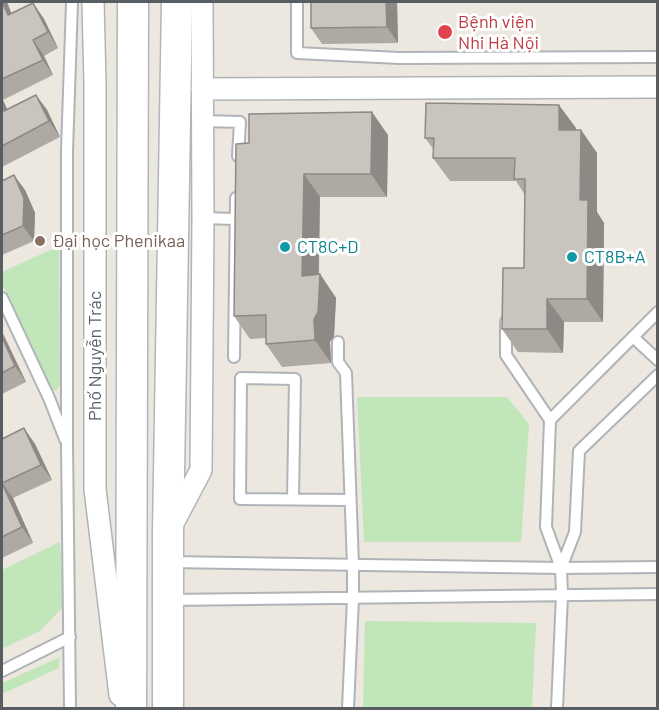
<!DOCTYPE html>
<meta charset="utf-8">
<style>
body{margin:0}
#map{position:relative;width:659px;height:710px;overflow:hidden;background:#ece7df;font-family:Barlow,sans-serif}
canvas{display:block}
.frame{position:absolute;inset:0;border:3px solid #585d61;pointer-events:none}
</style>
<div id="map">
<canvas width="659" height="710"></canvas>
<div class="frame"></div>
</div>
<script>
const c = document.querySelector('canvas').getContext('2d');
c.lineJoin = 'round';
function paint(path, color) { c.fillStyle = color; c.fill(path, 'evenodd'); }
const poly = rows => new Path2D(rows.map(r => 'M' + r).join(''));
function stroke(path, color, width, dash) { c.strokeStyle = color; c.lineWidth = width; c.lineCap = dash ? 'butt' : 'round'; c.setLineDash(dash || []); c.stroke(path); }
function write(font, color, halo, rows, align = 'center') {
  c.font = font + ' Barlow,sans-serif'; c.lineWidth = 6; c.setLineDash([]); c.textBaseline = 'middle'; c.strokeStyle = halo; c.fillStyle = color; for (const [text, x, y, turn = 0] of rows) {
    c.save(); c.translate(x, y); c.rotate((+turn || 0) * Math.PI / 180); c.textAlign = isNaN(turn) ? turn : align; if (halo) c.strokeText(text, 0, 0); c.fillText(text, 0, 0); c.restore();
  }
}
paint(poly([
 [59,246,60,385,56,391,52,390,50,389,2,283,2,272],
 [357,397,507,397,529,424,521,542,364,542],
 [60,542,64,606,40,631,2,649,2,570],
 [365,621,536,623,532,708,363,708],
 [60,657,59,668,2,694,2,683]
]), '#c0e6ba');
const service = poly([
 [297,2,297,53,399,58,658,57],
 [202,121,240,122,238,156],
 [203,218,235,219],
 [2,298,49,398,65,439],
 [506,322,506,355,550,420,546,527,561,568,562,595,557,708],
 [633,337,658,360],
 [338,342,338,362,346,373,353,566,353,598,348,708],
 [234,357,236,198],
 [550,420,658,312],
 [293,499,295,379,241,378,240,499,350,500],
 [169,562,561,568,658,567],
 [561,568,575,532,579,451,658,375],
 [169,600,658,594],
 [2,671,70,637],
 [70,708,67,444,67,151,72,2]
]);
const minor = poly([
 [93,2,95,84,95,489,120,695],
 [202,89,658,87],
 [171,527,201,470,203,218,202,2]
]);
const secondary = poly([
 [131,708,133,2],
 [168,708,168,532,177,2]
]);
stroke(service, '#b0b4b8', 14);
stroke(minor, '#b0b4b8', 24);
stroke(secondary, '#b1b6bb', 33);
stroke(service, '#fff', 10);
stroke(minor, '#fff', 21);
stroke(secondary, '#fff', 30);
paint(poly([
 [2,2,7,2,11,13,33,3,44,19,58,48,44,56,53,75,3,100,7,109,36,95,47,110,60,137,2,167],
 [311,2,397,2,398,43,322,44,311,28],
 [576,128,576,130,581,130,597,153,597,212,604,223,603,322,564,322,563,353,518,352,502,329,524,268,525,195,516,181,450,181,433,158,434,150,425,138],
 [388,135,387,197,320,197,319,275,320,274,336,298,334,336,330,342,331,363,282,367,266,344,266,338,250,339,234,316,236,144],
 [2,181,25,190,35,213,34,241,2,255],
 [2,332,5,338,26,382,2,394],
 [2,439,35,444,52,480,13,498,33,543,2,558]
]), '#aea9a3');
paint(poly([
 [2,2,7,2,18,30,8,15],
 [386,2,397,2,398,43,387,27],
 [33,3,44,19,58,48,48,32],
 [33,40,44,56,53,75,43,60],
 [36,95,47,110,60,137,49,121],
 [2,98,3,100,15,127,4,111,2,106],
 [559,105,576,128,575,153,559,130],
 [372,112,388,135,387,197,371,174],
 [581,130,597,153,597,212,604,223,603,322,587,299,580,200],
 [304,174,320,197,318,299,302,276],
 [14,175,25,190,35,213,34,241,23,226],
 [320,274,336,298,334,336,330,342,331,363,315,340,314,319],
 [547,299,564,322,563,353,547,329],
 [2,332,5,338,26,382,15,366,2,337],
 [24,428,35,444,52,480,41,465],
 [2,483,13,498,33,543,22,527]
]), '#8d8985');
const building = poly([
 [2,2,8,15,33,3,48,32,33,40,43,60,2,79,2,2],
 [311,2,386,2,387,27,311,28,311,2],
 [36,95,49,121,2,146,2,106,4,111,36,95],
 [426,103,559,105,559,130,581,130,580,200,588,200,587,299,547,299,547,329,502,329,503,268,524,268,525,179,514,179,515,158,433,158,434,138,425,138,426,103],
 [372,112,371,174,304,174,302,276,320,274,318,312,314,319,315,340,266,344,266,315,234,316,236,144,249,143,249,114,372,112],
 [14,175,24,198,23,226,2,235,2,181,14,175],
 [2,337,15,366,2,373,2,337],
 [24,428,41,465,2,483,22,527,2,537,2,439,24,428]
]);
paint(building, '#cac4be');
stroke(building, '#8d8985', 1.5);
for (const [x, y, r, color] of [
 [445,32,8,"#e0444e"],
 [40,241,6,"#8d6e63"],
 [285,247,6,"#0f9aa8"],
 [572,257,6,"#0f9aa8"]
]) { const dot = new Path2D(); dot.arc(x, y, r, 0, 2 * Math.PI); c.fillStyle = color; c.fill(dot); stroke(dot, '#fff', 2); }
write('18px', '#be3a42', '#fff', [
 ["Bệnh viện",458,22],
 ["Nhi Hà Nội",458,43]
], 'left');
write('18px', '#785e54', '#fff', [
 ["Đại học Phenikaa",52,241]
], 'left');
write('18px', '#0d838f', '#fff', [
 ["CT8C+D",297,247],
 ["CT8B+A",584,257]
], 'left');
write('18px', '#585d61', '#fff', [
 ["Phố Nguyễn Trác",95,356,-90]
]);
</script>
